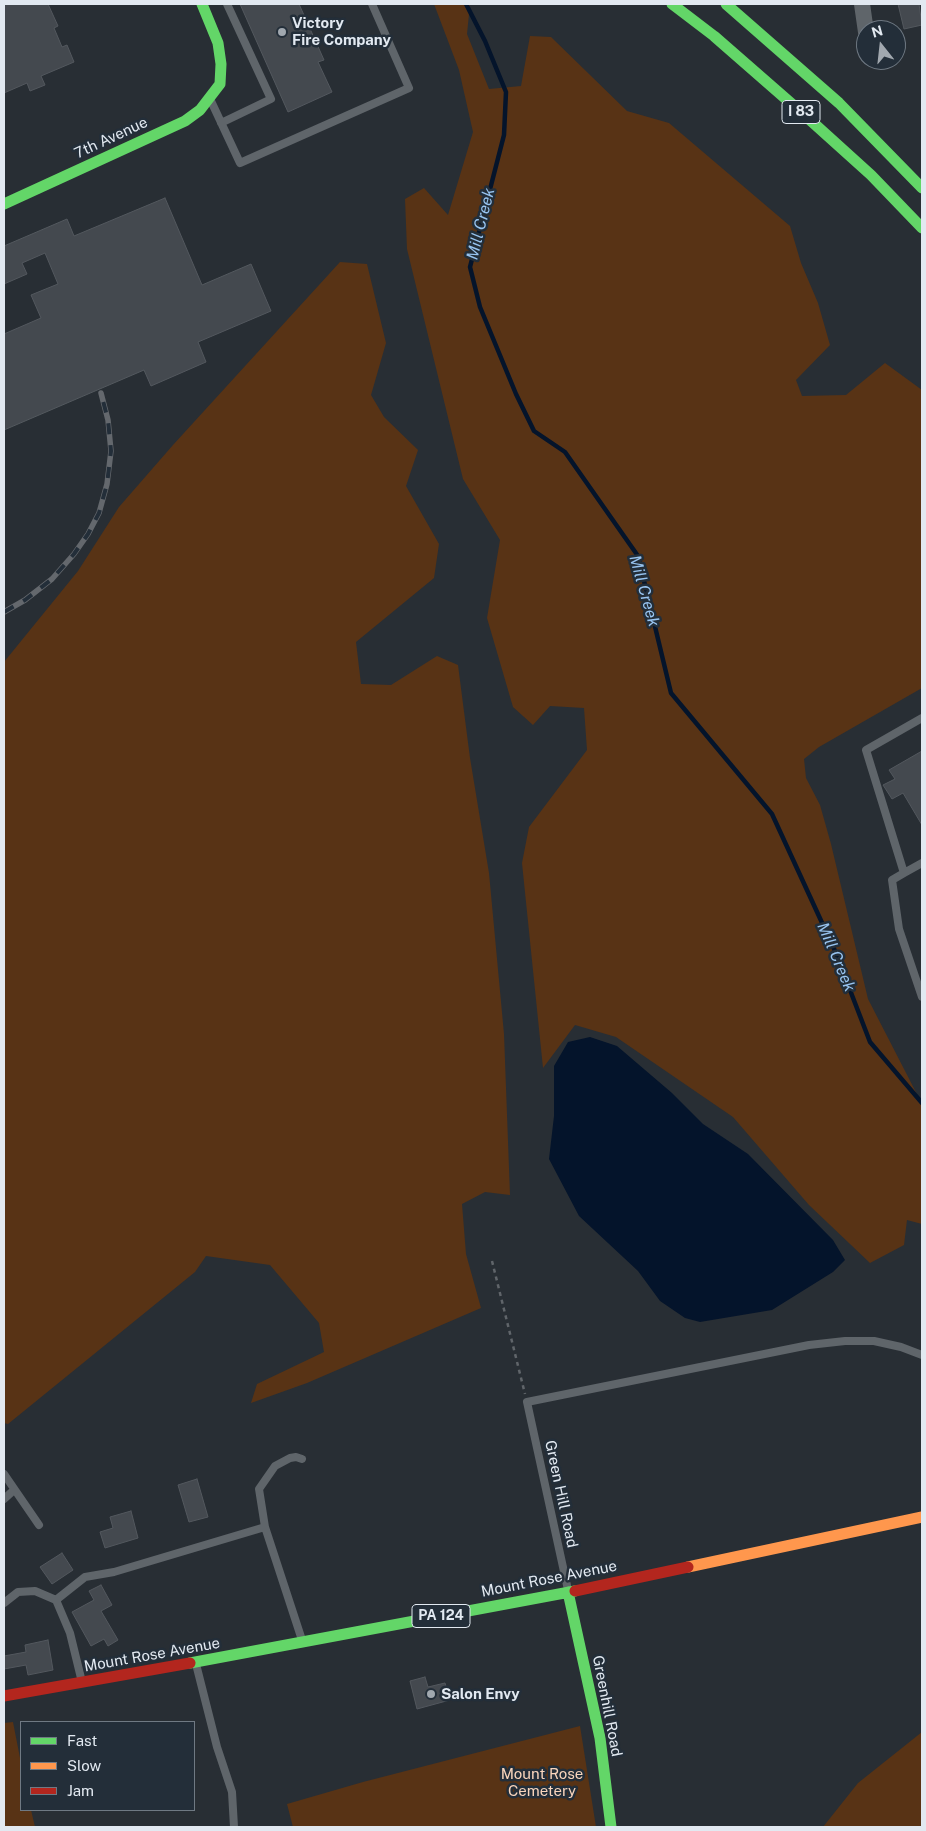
<!DOCTYPE html>
<style>
body{margin:0}
#map{position:relative;width:926px;height:1831px;overflow:hidden;background:#282e34;font-family:"Public Sans",sans-serif}
canvas{display:block}
.frame{position:absolute;inset:0;border:5px solid #e2e9f1;pointer-events:none}
.legend{position:absolute;left:20px;top:1721px;width:175px;height:90px;box-sizing:border-box;background:#232e39;border:1px solid #6f7983;margin:0;padding:6px 9px;list-style:none;font-size:15px;color:#e2e9f1}
.legend li{display:flex;align-items:center;gap:10px;height:25px}
.legend b{width:25px;border:1px solid #6f7983}
.north{position:absolute;left:856px;top:20px;width:50px;height:50px;box-sizing:border-box;background:#232e39;border:1px solid #6f7983;border-radius:50%;rotate:344deg;font-size:14px;font-weight:700;line-height:20px;text-align:center;color:#e2e9f1}
.north::after{content:'';display:block;margin:auto;width:18px;height:22px;background:#a1a8af;clip-path:polygon(50% 0,100% 100%,50% 72%,0 100%)}
</style>
<div id="map">
<canvas width="926" height="1831"></canvas>
<div class="frame"></div>
<ul class="legend">
<li><b style="height:6px;background:#63d668"></b>Fast</li>
<li><b style="height:6px;background:#ff974d"></b>Slow</li>
<li><b style="height:6px;background:#b3261e"></b>Jam</li>
</ul>
<div class="north">N</div>
</div>
<script>
const c = document.querySelector('canvas').getContext('2d');
c.lineJoin = 'round';
function paint(path, color) { c.fillStyle = color; c.fill(path, 'evenodd'); }
const poly = rows => new Path2D(rows.map(r => 'M' + r).join(''));
function stroke(path, color, width, dash) { c.strokeStyle = color; c.lineWidth = width; c.lineCap = dash ? 'butt' : 'round'; c.setLineDash(dash || []); c.stroke(path); }
function write(font, color, halo, rows, align = 'center') {
  c.font = font + ' "Public Sans",sans-serif'; c.lineWidth = 5; c.setLineDash([]); c.textBaseline = 'middle'; c.strokeStyle = halo; c.fillStyle = color; for (const [text, x, y, turn = 0] of rows) {
    c.save(); c.translate(x, y); c.rotate((+turn || 0) * Math.PI / 180); c.textAlign = isNaN(turn) ? turn : align; if (halo) c.strokeText(text, 0, 0); c.fillText(text, 0, 0); c.restore();
  }
}
paint(poly([
 [434,4,470,4,467,34,489,89,521,86,530,36,551,37,627,111,669,123,790,226,801,263,818,303,830,345,796,380,802,396,846,395,885,363,922,390,922,688,819,747,804,759,806,778,820,805,831,844,868,999,922,1104,922,1224,907,1220,904,1245,870,1263,809,1205,733,1117,616,1037,575,1025,543,1068,522,863,529,827,587,750,584,708,550,706,533,725,513,707,487,618,500,540,463,479,407,249,405,199,424,188,448,215,473,132,459,70],
 [340,262,367,264,386,343,371,395,384,417,418,450,406,486,439,544,434,578,356,642,361,684,391,685,437,656,458,665,470,758,489,873,504,1034,510,1195,485,1192,462,1204,466,1254,481,1308,307,1383,251,1403,257,1384,324,1352,319,1323,270,1265,206,1256,195,1272,8,1424,4,1423,4,662,78,571,119,507,173,445],
 [13,1722,21,1763,21,1810,31,1810,35,1827,4,1827,4,1723],
 [580,1726,596,1827,293,1827,287,1804,363,1782],
 [922,1732,922,1827,823,1827,858,1783]
]), '#583315');
paint(poly([
 [590,1037,617,1046,672,1093,703,1124,748,1154,833,1240,845,1260,833,1272,772,1310,700,1322,685,1318,660,1301,638,1271,579,1216,549,1159,554,1116,554,1066,568,1042]
]), '#04142b');
stroke(poly([
 [466,4,485,41,506,92,504,135,470,267,480,307,516,394,534,431,565,452,638,556,671,693,772,814,835,951,870,1042,922,1103]
]), '#04142b', 4.5);
const building = poly([
 [4,4,48,4,58,26,54,28,62,47,67,45,74,62,41,76,45,85,30,91,27,83,4,93,4,4],
 [240,4,299,4,324,60,318,62,332,92,288,112,240,4],
 [898,4,919,4,922,25,904,29,898,4],
 [165,198,202,285,251,264,271,311,198,342,206,362,151,386,144,370,4,430,4,334,41,318,31,295,58,284,45,253,22,263,27,274,4,284,4,246,67,219,74,236,165,198],
 [922,751,922,825,903,793,892,799,883,785,895,779,889,770,922,751],
 [197,1479,208,1517,189,1522,178,1485,197,1479],
 [131,1511,138,1538,105,1548,100,1532,113,1528,110,1517,131,1511],
 [62,1553,73,1570,52,1584,40,1567,62,1553],
 [101,1585,112,1605,101,1611,118,1640,108,1646,104,1639,91,1646,72,1612,94,1600,89,1591,101,1585],
 [48,1640,53,1670,28,1675,26,1665,4,1669,4,1656,26,1652,25,1645,48,1640],
 [425,1677,428,1687,445,1683,450,1700,417,1709,410,1681,425,1677]
]);
paint(building, '#44494f');
stroke(building, '#53585e', 1);
stroke(poly([
 [492,1261,525,1394]
]), '#60656a', 2.5, [4, 4]);
stroke(poly([
 [211,101,240,163,409,88,372,4],
 [221,123,271,99,227,4],
 [922,718,866,750,904,873,892,880,899,929,922,997],
 [904,873,922,863],
 [4,1474,39,1525],
 [4,1499,14,1490],
 [265,1527,259,1489,275,1466,290,1458,296,1457,302,1459],
 [568,1590,527,1402,809,1345,845,1341,874,1341,901,1347,922,1355],
 [4,1603,18,1592,35,1591,56,1600],
 [196,1664,217,1747,232,1792,234,1827],
 [81,1678,70,1633,56,1600,85,1577,114,1572,265,1527,302,1640]
]), '#5f656a', 8);
stroke(poly([
 [862,4,866,32]
]), '#5f656a', 16);
stroke(poly([
 [672,4,714,36,809,119,871,175,922,228],
 [726,4,839,103,922,188],
 [4,204,185,121,200,110,220,84,221,64,218,43,202,4],
 [568,1592,600,1738,611,1827],
 [190,1663,575,1591]
]), '#63d668', 11);
stroke(poly([
 [688,1567,922,1517]
]), '#ff974d', 11);
stroke(poly([
 [575,1591,688,1567],
 [4,1696,190,1663]
]), '#b3261e', 11);
const rail = poly([
 [4,612,25,600,52,579,74,554,88,534,99,513,107,484,111,451,108,420,101,393]
]);
stroke(rail, '#64686d', 5.5);
stroke(rail, '#232e39', 4, [11]);
for (const [x, y, r, color] of [
 [282,32,5,"#a1a8af"],
 [431,1694,5,"#a1a8af"]
]) { const dot = new Path2D(); dot.arc(x, y, r, 0, 2 * Math.PI); c.fillStyle = color; c.fill(dot); stroke(dot, '#232e39', 2); }
for (const [x, y, w] of [
 [801,112,38],
 [441,1616,58]
]) { const box = new Path2D(); box.roundRect(x - w / 2, y - 11.5, w, 23, 4); c.fillStyle = '#232e39'; c.fill(box); stroke(box, '#e2e9f1', 1); }
write('bold 14px', '#e2e9f1', null, [
 ["I 83",801,112],
 ["PA 124",441,1616]
]);
write('bold 15px', '#e2e9f1', '#232e39', [
 ["Victory",292,23],
 ["Fire Company",292,40],
 ["Salon Envy",441,1694]
], 'left');
write('15px', '#e2e9f1', '#232e39', [
 ["7th Avenue",111,138,-25],
 ["Green Hill Road",561,1494,78],
 ["Mount Rose Avenue",549,1579,-11],
 ["Mount Rose Avenue",152,1655,-10],
 ["Greenhill Road",607,1706,79]
]);
write('15px', '#f9d5bc', '#232e39', [
 ["Mount Rose",542,1774],
 ["Cemetery",542,1791]
]);
write('italic 16px', '#98c4f0', '#232e39', [
 ["Mill Creek",481,224,-76],
 ["Mill Creek",644,591,74],
 ["Mill Creek",836,957,67]
]);
</script>
